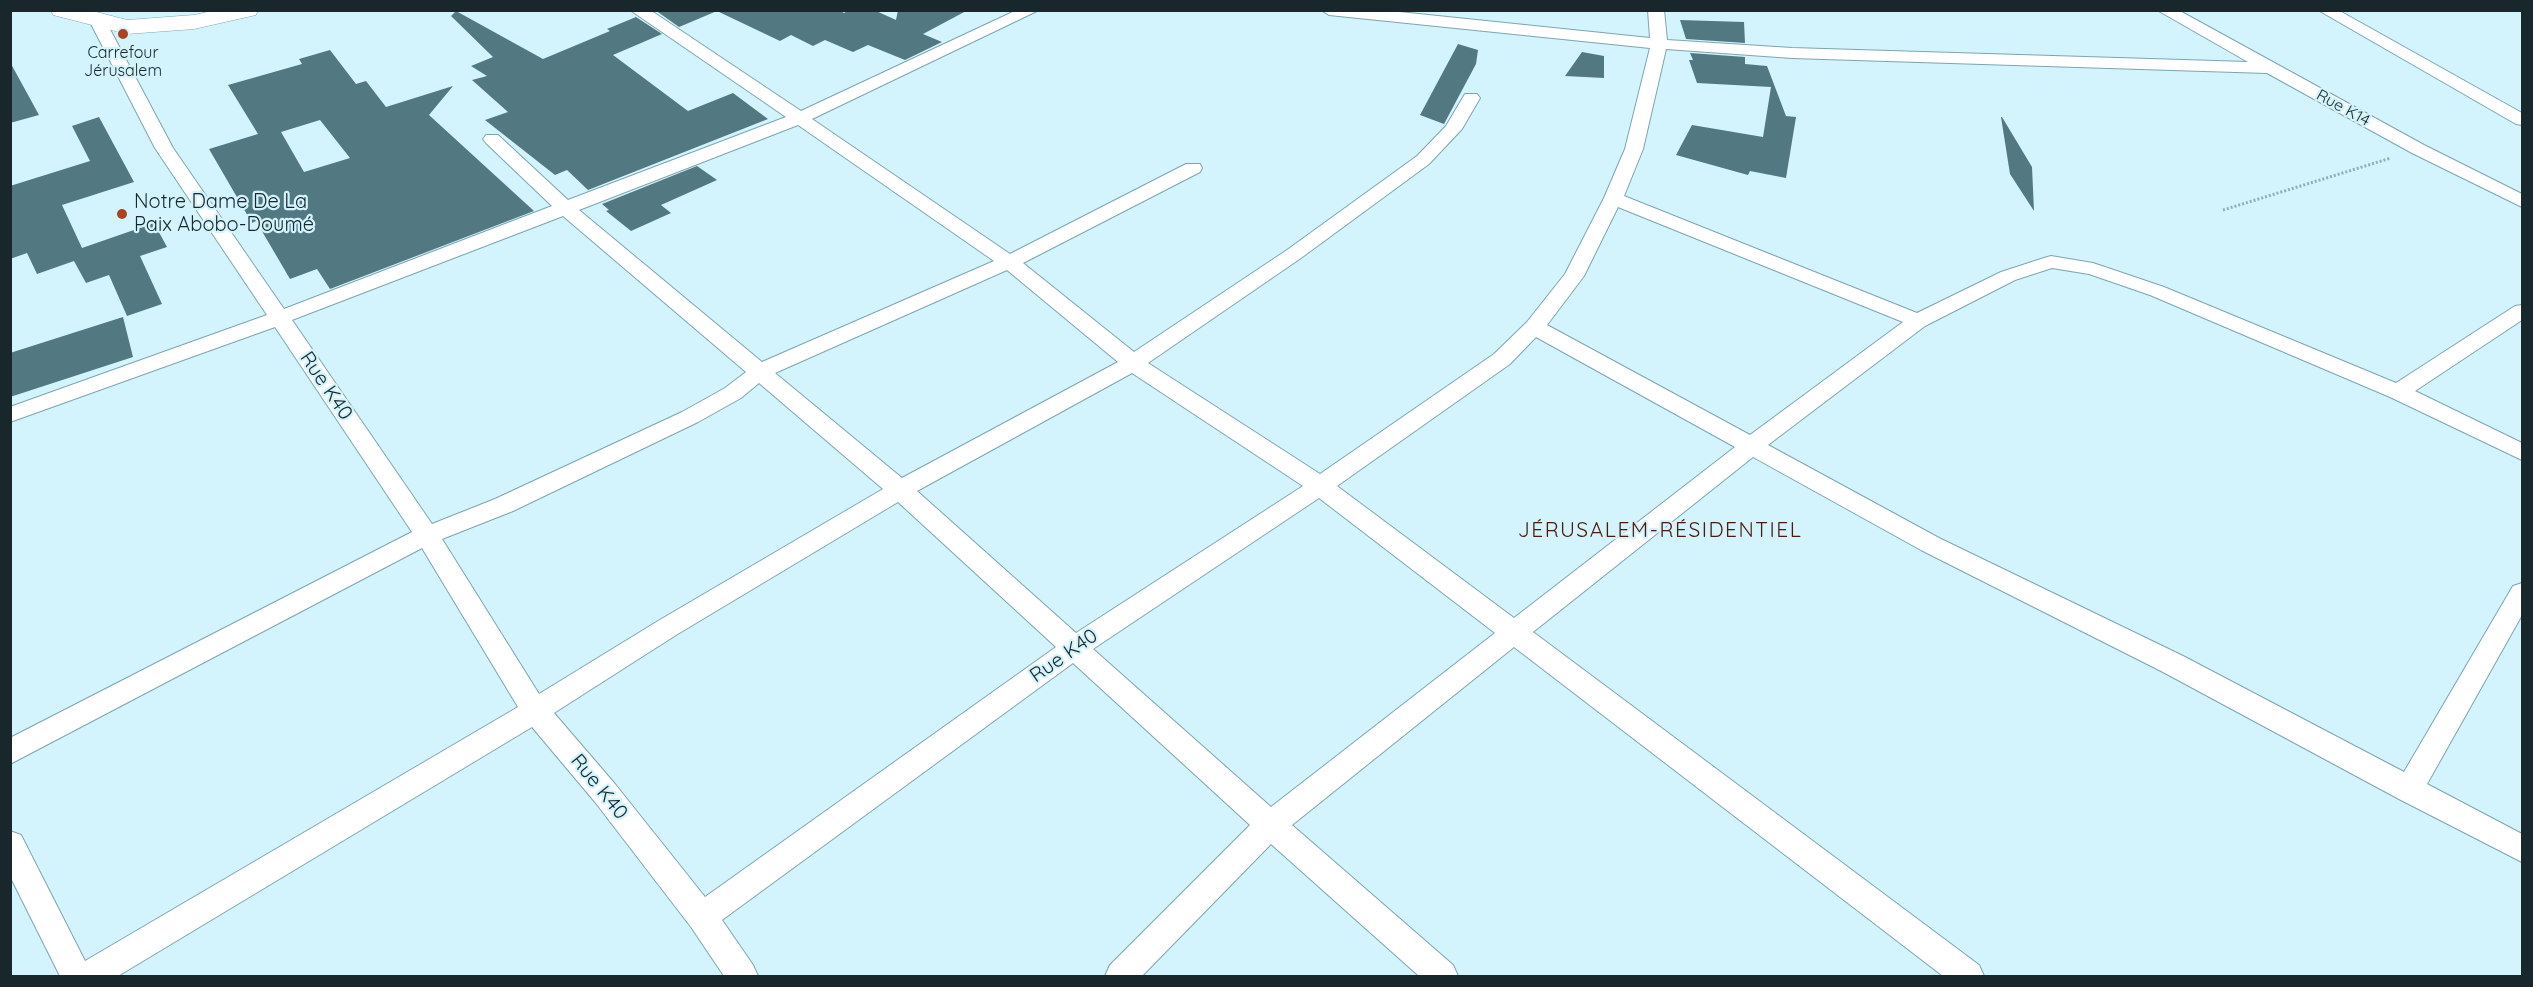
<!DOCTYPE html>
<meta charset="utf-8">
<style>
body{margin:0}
#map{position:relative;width:2533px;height:987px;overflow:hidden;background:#d3f4fd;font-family:Quicksand,sans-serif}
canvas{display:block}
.frame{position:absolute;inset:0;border:12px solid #17272b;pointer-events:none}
</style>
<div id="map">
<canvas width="2533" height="987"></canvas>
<div class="frame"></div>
</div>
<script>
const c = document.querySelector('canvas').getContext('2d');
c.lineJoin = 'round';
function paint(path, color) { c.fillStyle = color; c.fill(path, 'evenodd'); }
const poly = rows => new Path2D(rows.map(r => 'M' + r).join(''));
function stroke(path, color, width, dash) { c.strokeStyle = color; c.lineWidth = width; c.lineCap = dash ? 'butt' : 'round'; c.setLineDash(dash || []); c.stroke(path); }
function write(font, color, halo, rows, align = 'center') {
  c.font = font + ' Quicksand,sans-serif'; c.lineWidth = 4.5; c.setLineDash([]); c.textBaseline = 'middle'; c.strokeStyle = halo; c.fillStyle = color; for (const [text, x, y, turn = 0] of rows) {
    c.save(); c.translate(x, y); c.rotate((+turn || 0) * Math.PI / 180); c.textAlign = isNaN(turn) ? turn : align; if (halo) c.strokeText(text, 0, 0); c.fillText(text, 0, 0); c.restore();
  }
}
paint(poly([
 [655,10,839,10,844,13,849,10,874,10,896,20,898,10,968,10,923,34,942,42,905,60,868,45,853,52,825,40,813,46,791,35,780,41,717,11,679,27],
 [456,11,543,59,610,31,607,29,636,17,662,34,613,55,688,111,733,93,768,119,588,190,567,170,555,175,485,120,508,112,472,80,487,76,471,66,493,57,451,16],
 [1680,20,1744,22,1745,43,1686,39],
 [1458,44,1478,50,1476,64,1444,124,1420,115],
 [330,50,356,84,366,81,386,107,453,86,429,115,534,211,330,289,317,269,290,279,256,221,252,223,209,149,258,134,228,85,302,64,299,59],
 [320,120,350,158,304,172,281,132],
 [1582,52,1604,56,1604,78,1565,76],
 [1690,53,1745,57,1745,64,1767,66,1786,116,1796,117,1786,178,1750,171,1748,175,1676,155,1692,125,1763,137,1771,87,1697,83,1689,60,1693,60],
 [10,62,39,115,10,123],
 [99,117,134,182,62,205,82,248,154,223,167,247,140,256,162,304,127,316,109,275,86,283,74,261,37,274,27,253,10,259,10,186,90,161,72,126],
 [2001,117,2002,117,2032,167,2034,211,2010,174],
 [697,166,717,180,661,205,671,213,631,231,606,211,609,210,602,204],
 [123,317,133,357,10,397,10,353]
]), '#527881');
const street = poly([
 [630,10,650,10,801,111,1017,10,1039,10,812,119,1010,254,1186,164,1200,164,1202,168,1200,172,1023,263,1134,352,1287,250,1417,156,1446,126,1465,94,1477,94,1480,98,1462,129,1429,164,1301,258,1148,363,1320,474,1494,354,1527,322,1565,274,1604,198,1625,149,1650,48,1329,15,1321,10,1380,10,1650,38,1648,10,1664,10,1667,40,1792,48,2248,62,2157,10,2178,10,2424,145,2522,194,2522,207,2412,153,2267,73,1792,58,1666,49,1643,149,1624,196,1917,313,2001,272,2044,258,2051,256,2093,263,2164,287,2396,383,2515,306,2522,305,2522,320,2415,391,2522,443,2522,460,2390,397,2150,295,2089,274,2052,268,2015,280,1925,326,1768,445,1939,538,2183,656,2404,772,2513,586,2522,583,2522,615,2427,784,2522,834,2522,862,2399,799,2163,672,1921,550,1753,457,1533,632,1979,965,1984,976,1943,976,1514,647,1292,825,1453,965,1458,976,1419,976,1271,844,1142,976,1105,976,1110,965,1250,825,1073,663,722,920,753,965,758,976,724,976,691,927,595,802,532,727,118,976,60,976,10,876,10,831,21,835,85,961,518,707,422,548,10,764,10,738,412,532,275,327,10,422,10,407,267,315,155,148,89,20,97,15,105,20,173,148,284,309,552,206,486,143,483,139,486,135,498,135,568,200,786,117,630,10],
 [798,125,994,261,762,362,579,210,798,125],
 [1618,207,1903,322,1750,435,1547,325,1584,276,1618,207],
 [563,216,746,372,725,388,682,412,495,499,432,524,292,320,563,216],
 [1007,270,1118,362,902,478,775,373,1007,270],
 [1536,337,1735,447,1514,618,1337,486,1510,364,1536,337],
 [1132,373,1303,486,1076,633,917,491,1132,373],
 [759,383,883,489,658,621,539,694,442,539,513,511,698,422,741,398,759,383],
 [1319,498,1495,633,1271,807,1093,649,1319,498],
 [898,502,1056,647,705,897,615,784,554,713,676,635,898,502],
 [2318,10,2338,10,2522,113,2522,125,2516,124,2318,10]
]);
const secondary = poly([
 [51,10,89,10,127,20,194,15,216,10,258,10,256,15,194,29,127,34,53,15,51,10]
]);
stroke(street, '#7da5ae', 2);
stroke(secondary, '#7da5ae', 1);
stroke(poly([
 [2223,210,2391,158]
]), '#92adb4', 3, [2, 2]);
paint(street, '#fff');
paint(secondary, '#fff');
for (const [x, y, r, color] of [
 [123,34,6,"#aa431e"],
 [122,214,6,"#aa431e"]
]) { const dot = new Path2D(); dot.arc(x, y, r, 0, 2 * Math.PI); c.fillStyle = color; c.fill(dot); stroke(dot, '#d3f4fd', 2); }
write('16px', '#17272b', '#d3f4fd', [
 ["Carrefour",123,53],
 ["Jérusalem",123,71]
]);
write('16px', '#17272b', '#d3f4fd', [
 ["Rue K14",2343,108,29]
]);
write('20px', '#17272b', '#d3f4fd', [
 ["Notre Dame De La",134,202],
 ["Paix Abobo-Doumé",134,225]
], 'left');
write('20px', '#17272b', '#d3f4fd', [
 ["Rue K40",326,386,56],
 ["Rue K40",1064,656,-35],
 ["Rue K40",599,787,51]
]);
c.letterSpacing = '1.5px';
write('21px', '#4c1a09', '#d3f4fd', [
 ["JÉRUSALEM-RÉSIDENTIEL",1660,531]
]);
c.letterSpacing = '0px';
</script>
